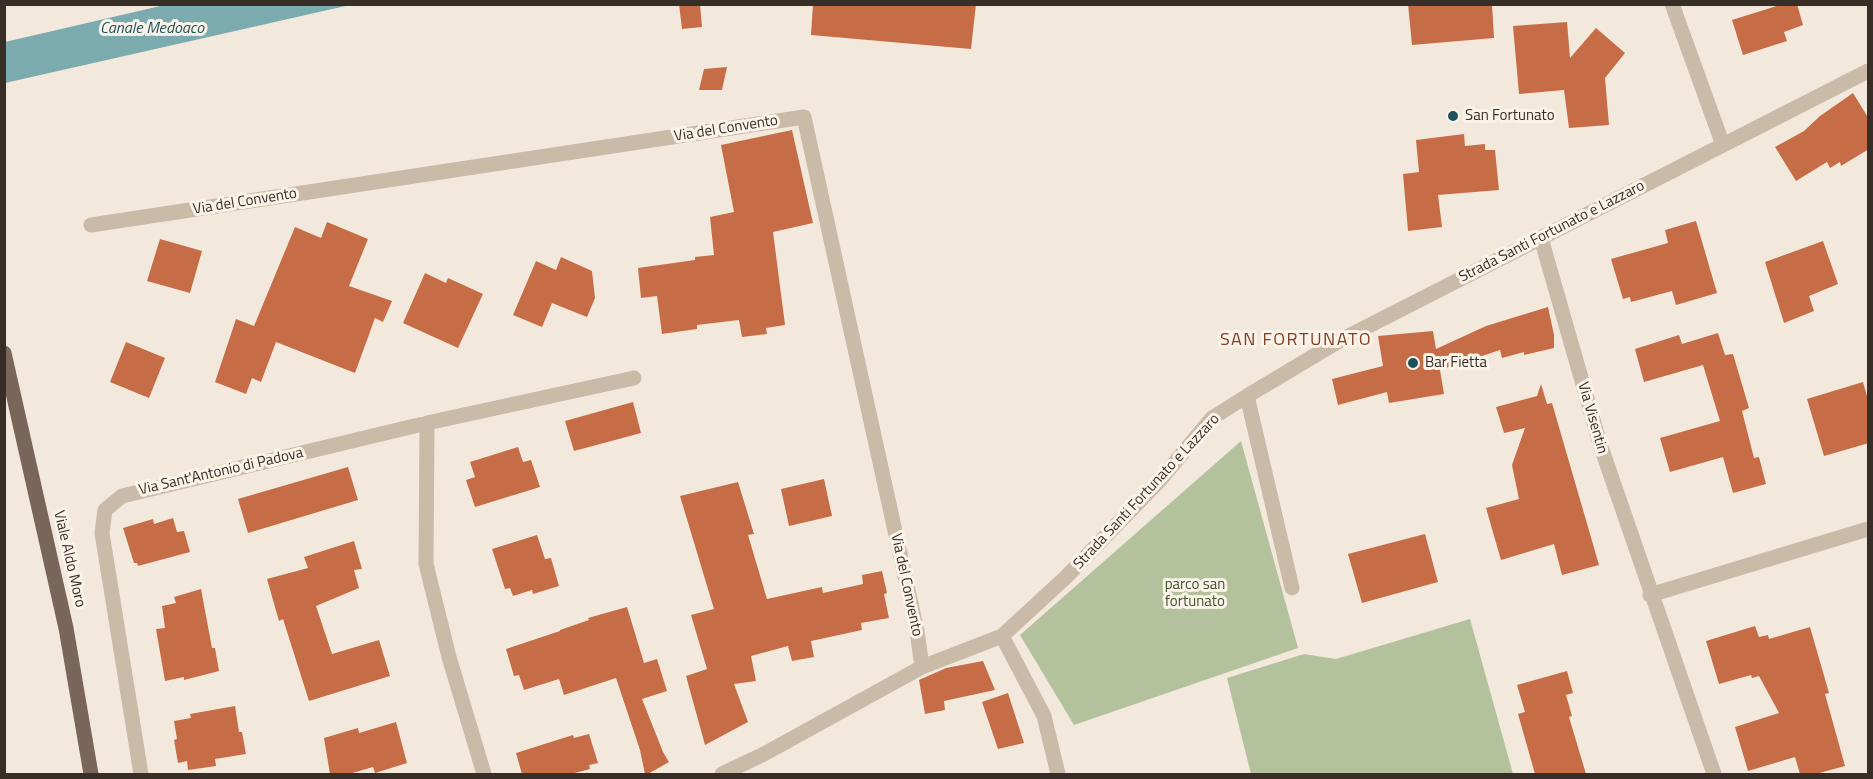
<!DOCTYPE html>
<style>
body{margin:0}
#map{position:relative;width:1873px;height:779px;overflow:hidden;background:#f2e9dc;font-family:"Titillium Web",sans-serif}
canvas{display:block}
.frame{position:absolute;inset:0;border:6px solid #372e28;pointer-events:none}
</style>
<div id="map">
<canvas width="1873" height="779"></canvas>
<div class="frame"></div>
</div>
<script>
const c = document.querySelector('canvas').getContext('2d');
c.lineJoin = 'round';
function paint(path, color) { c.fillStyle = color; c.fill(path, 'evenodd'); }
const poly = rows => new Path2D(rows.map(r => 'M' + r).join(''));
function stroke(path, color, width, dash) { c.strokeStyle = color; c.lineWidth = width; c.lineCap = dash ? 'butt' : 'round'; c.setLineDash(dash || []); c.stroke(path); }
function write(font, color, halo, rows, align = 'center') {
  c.font = font + ' "Titillium Web",sans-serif'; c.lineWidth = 6; c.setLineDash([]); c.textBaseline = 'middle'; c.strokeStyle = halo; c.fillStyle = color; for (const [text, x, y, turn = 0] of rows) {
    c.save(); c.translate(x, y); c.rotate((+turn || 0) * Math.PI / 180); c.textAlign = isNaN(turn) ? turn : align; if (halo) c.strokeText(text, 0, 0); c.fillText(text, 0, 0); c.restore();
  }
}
paint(poly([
 [1241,441,1298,648,1074,725,1020,635],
 [1470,619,1513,774,1251,774,1227,678,1304,654,1336,659]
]), '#b3c19c');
paint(poly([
 [169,4,350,5,5,83,5,42]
]), '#7baaaf');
paint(poly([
 [679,4,700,4,702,27,682,29],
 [813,4,976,4,971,49,811,35],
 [1408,4,1492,4,1494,38,1412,45],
 [1783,4,1797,4,1803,25,1784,32,1787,41,1743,55,1732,20],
 [1567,22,1570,58,1596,28,1625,53,1605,78,1609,125,1569,128,1564,90,1519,94,1513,26],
 [727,67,722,90,699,90,704,69],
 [1853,93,1869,119,1869,149,1841,166,1840,162,1830,168,1827,162,1796,181,1775,147,1804,131,1820,116],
 [792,130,813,223,773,232,785,325,766,328,767,334,742,337,739,320,697,325,697,329,662,334,657,296,641,298,638,268,695,260,695,257,714,255,710,217,734,212,721,145],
 [1464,134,1465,146,1485,144,1485,150,1495,150,1499,190,1438,195,1442,227,1408,231,1403,174,1419,172,1416,140],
 [1696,221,1717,293,1676,305,1672,291,1631,302,1630,297,1623,299,1611,259,1668,243,1665,230],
 [327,222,368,239,349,286,392,301,383,322,375,318,355,373,276,342,261,382,252,378,246,394,215,382,236,319,254,326,295,227,321,238],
 [160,239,202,251,190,293,147,281],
 [1823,241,1838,284,1809,296,1814,311,1784,323,1765,262],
 [561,257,592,271,595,298,587,317,552,303,542,327,513,315,536,261,556,270],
 [425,273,446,283,448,278,483,294,458,348,403,323],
 [1548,307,1554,335,1554,348,1524,355,1524,352,1502,358,1500,350,1440,370,1444,394,1389,403,1387,392,1338,405,1332,379,1383,366,1378,336,1433,331,1436,349,1486,326],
 [1718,333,1725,355,1733,354,1749,408,1742,411,1754,458,1759,457,1766,484,1733,493,1723,457,1670,472,1660,438,1720,421,1703,365,1644,382,1635,349,1679,335,1682,344],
 [126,342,165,358,149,398,110,382],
 [1863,382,1869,403,1869,443,1824,456,1807,399],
 [1541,384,1547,404,1552,403,1599,565,1562,575,1554,544,1501,560,1486,508,1519,499,1512,465,1525,428,1504,433,1496,407,1537,396],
 [633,402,641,433,574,451,565,421],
 [518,447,523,462,531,460,540,487,475,507,466,480,475,477,470,462],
 [348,467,358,500,248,533,238,499],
 [824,479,832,516,789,526,781,489],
 [738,482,754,534,748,535,767,599,822,587,823,593,863,584,862,575,882,571,887,593,884,594,889,618,861,623,862,630,811,641,814,657,792,661,788,646,751,656,756,681,734,684,748,722,705,745,686,676,707,669,691,615,714,609,680,496],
 [173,518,177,532,184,531,190,552,138,566,137,563,134,563,123,528,153,519,154,524],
 [1425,534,1438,582,1362,603,1348,554],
 [537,535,545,559,551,558,559,586,533,594,532,590,513,596,510,588,505,589,492,549],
 [354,541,362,569,354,570,359,588,316,606,332,654,379,640,390,676,309,701,283,619,279,621,267,579,308,568,304,557],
 [201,589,212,648,215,648,219,671,184,680,184,677,165,681,156,629,165,628,162,606,176,603,174,597],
 [627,607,644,663,657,659,667,691,642,699,663,752,669,762,648,774,645,774,640,750,616,678,564,695,559,679,524,690,519,675,514,676,506,649,560,631,560,630,589,620,588,618],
 [1755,626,1759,637,1768,635,1769,639,1810,627,1829,693,1825,694,1845,766,1816,774,1800,774,1795,757,1748,771,1735,727,1779,713,1759,676,1752,678,1751,675,1719,684,1706,641],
 [983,661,995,690,944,701,945,710,925,714,919,680,946,668],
 [1567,671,1573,693,1566,695,1572,716,1569,717,1586,774,1535,774,1518,714,1525,712,1517,685],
 [1008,693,1024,743,998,749,982,702],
 [235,706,239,732,242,732,246,754,215,759,216,766,188,770,187,761,178,763,174,740,177,739,174,721,191,718,190,714],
 [396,722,407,763,375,773,373,767,349,774,330,774,324,738,358,728,359,733],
 [589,734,598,763,589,765,590,769,571,774,522,774,516,753,573,735,574,738]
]), '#c66d47');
stroke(poly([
 [1672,4,1723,145],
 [91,225,804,117,917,631,922,667],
 [1541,238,1600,444,1714,774],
 [1247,396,1292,588],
 [427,423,426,564,449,657,484,774],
 [1650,595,1868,529],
 [1002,636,1044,716,1058,774],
 [141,774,102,533,105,510,122,496,427,423,634,378],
 [722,774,764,754,922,667,1002,636,1065,578,1161,479,1212,418,1247,396,1339,341,1868,71]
]), '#cabaa8', 15);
stroke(poly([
 [4,353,66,628,91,774]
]), '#796659', 15);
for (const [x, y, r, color] of [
 [1453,116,6,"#1e5159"],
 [1413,363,6,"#1e5159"]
]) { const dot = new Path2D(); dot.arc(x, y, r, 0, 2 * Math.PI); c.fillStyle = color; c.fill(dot); stroke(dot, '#faf3e9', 2); }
write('15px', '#372e28', '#faf3e9', [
 ["San Fortunato",1465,116],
 ["Bar Fietta",1425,363]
], 'left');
write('15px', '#372e28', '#faf3e9', [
 ["Via del Convento",726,129,-9],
 ["Via del Convento",245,202,-9],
 ["Strada Santi Fortunato e Lazzaro",1552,232,-27],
 ["Via Visentin",1592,418,74],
 ["Via Sant'Antonio di Padova",221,472,-13],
 ["Strada Santi Fortunato e Lazzaro",1147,492,-47],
 ["Viale Aldo Moro",69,559,77],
 ["Via del Convento",906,585,78]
]);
write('15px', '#44552c', '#faf3e9', [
 ["parco san",1195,585],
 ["fortunato",1195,602]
]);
write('italic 16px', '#1e5159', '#faf3e9', [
 ["Canale Medoaco",152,29]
]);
c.letterSpacing = '1.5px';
write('18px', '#863f21', '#faf3e9', [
 ["SAN FORTUNATO",1296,341]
]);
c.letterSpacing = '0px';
</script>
